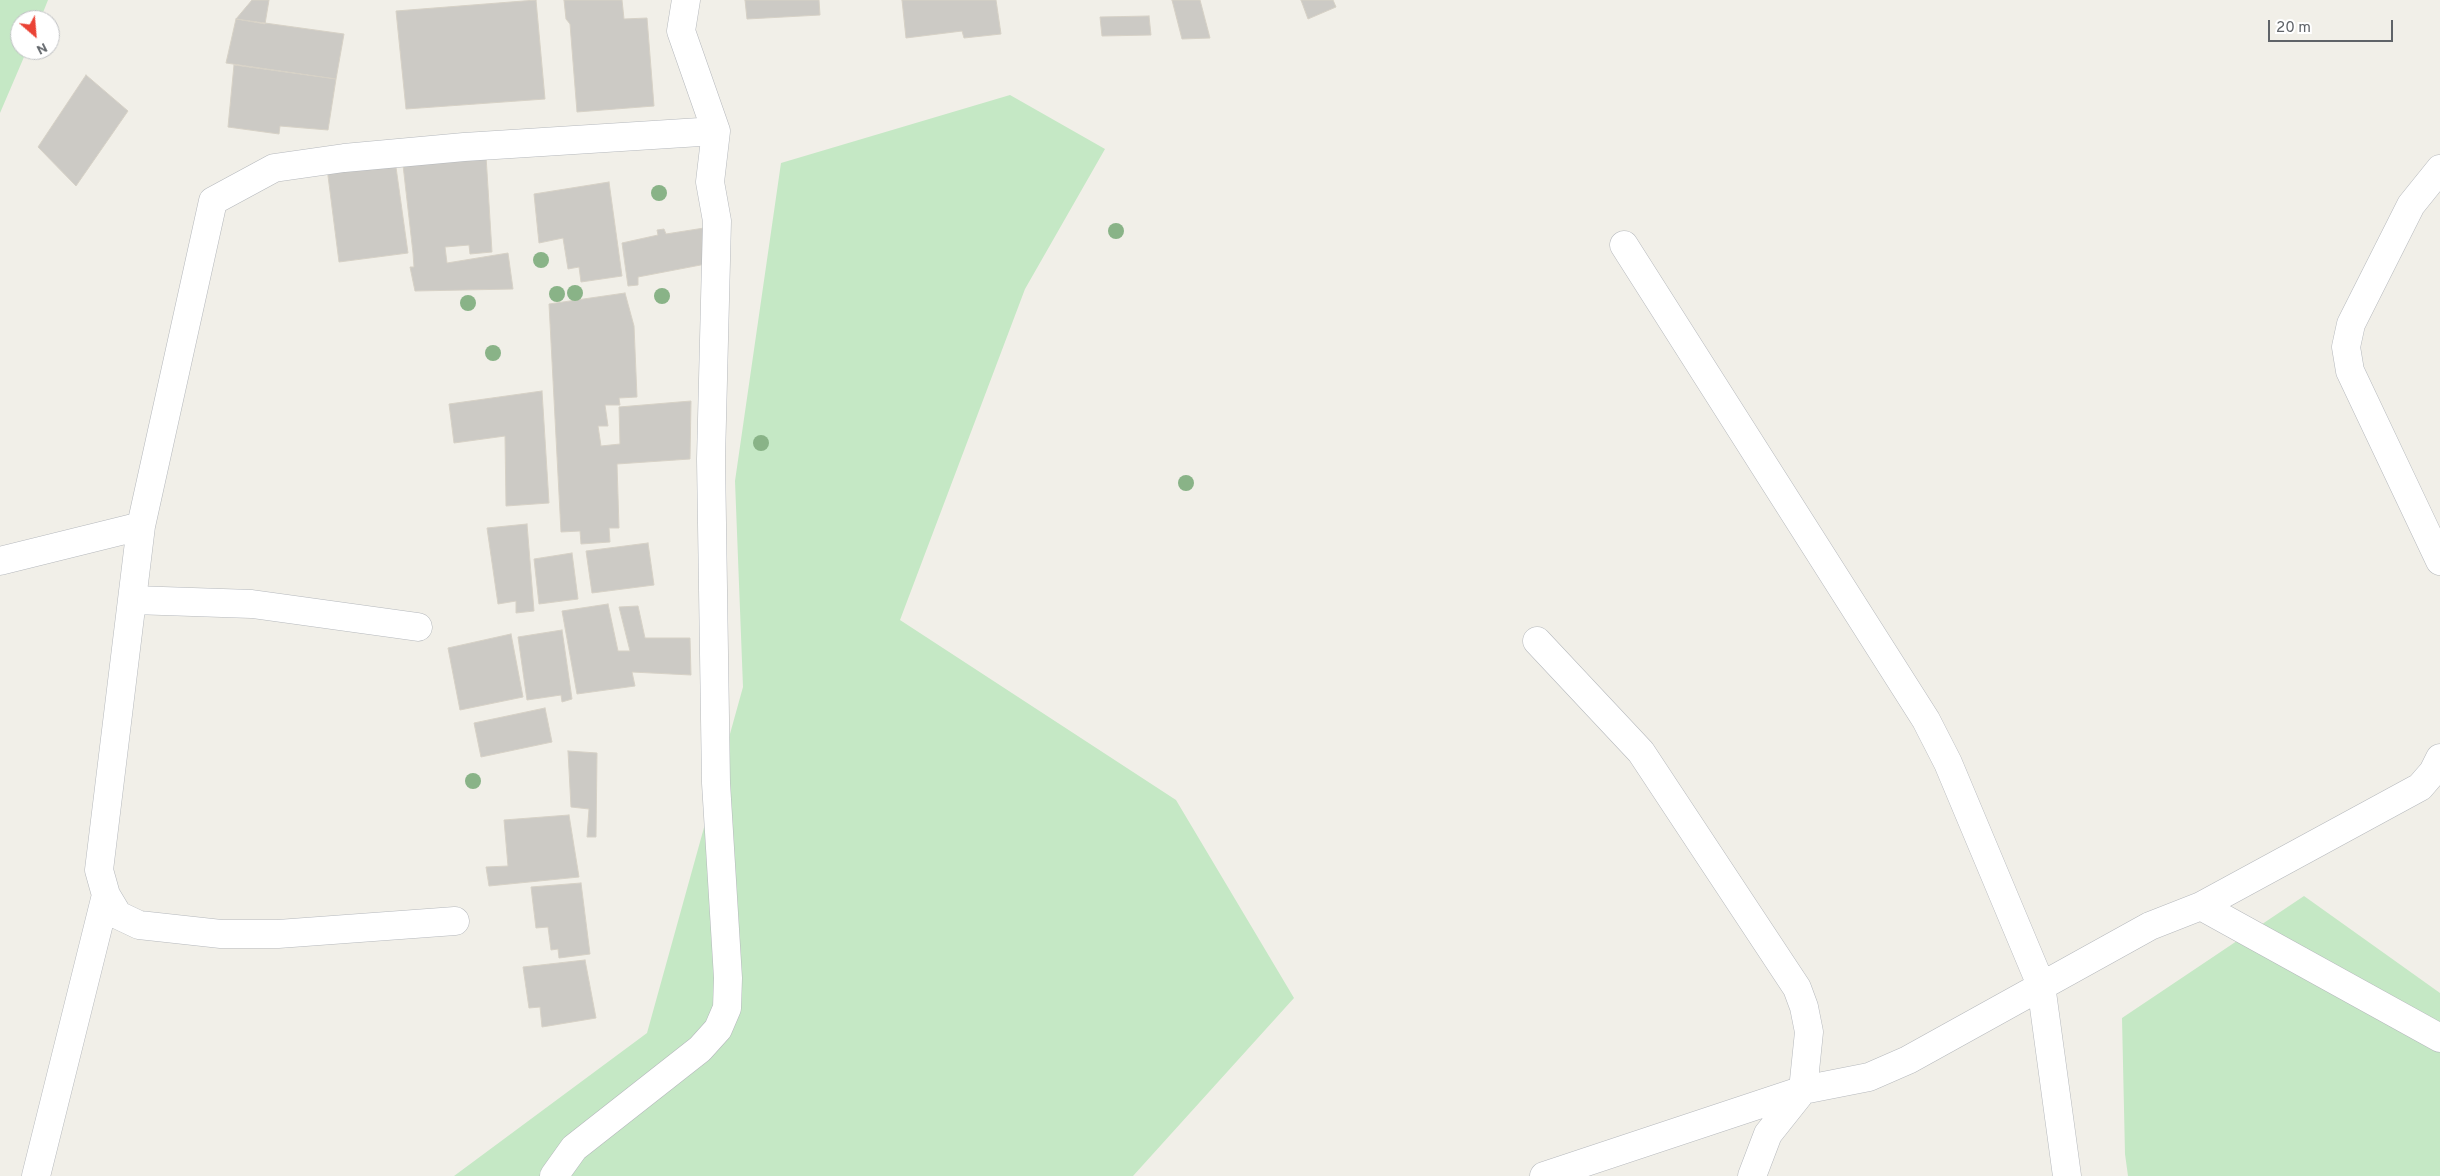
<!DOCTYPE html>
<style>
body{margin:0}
#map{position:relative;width:2440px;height:1176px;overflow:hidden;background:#f1efe8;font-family:Overpass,sans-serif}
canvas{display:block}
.north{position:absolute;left:10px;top:10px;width:50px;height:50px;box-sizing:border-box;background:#fff;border:1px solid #bfc1c3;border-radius:50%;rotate:153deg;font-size:14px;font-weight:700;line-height:20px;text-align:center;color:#5f6368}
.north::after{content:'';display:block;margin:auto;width:18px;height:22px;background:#ea4335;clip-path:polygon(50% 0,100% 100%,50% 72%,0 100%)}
.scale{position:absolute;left:2268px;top:20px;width:125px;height:22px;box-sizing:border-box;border:2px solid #5f6368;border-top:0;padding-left:6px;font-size:15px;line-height:18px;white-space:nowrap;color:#5f6368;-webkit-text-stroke:4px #fff;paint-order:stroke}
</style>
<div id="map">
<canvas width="2440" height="1176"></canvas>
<div class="north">N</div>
<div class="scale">20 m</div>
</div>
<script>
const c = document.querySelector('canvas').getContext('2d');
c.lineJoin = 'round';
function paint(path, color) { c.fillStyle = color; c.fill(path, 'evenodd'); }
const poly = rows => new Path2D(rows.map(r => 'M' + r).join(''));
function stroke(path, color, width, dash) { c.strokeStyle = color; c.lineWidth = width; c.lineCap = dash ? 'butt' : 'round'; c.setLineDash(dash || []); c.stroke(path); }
paint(poly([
 [0,0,48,0,40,20,20,20,20,50,27,50,0,113],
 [1010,95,1105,149,1025,289,900,620,1176,800,1294,998,1133,1176,454,1176,647,1033,743,687,735,481,781,163],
 [2304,896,2440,993,2440,1176,2128,1176,2125,1154,2122,1018]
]), '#c5e8c5');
const building = poly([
 [252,0,269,0,265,24,236,19,252,0],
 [536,0,545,99,406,109,396,11,536,0],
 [564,0,622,0,624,19,647,18,654,106,577,112,570,24,566,19,564,0],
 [745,0,819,0,820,15,747,19,745,0],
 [902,0,996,0,1001,34,964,38,962,31,906,38,902,0],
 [1172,0,1200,0,1210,38,1182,39,1172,0],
 [1301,0,1333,0,1336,7,1308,19,1301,0],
 [1149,16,1151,35,1102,36,1100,17,1149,16],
 [236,19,344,34,336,79,226,63,236,19],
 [234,65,336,79,328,130,280,126,279,134,228,127,234,65],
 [86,75,128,111,76,186,38,147,86,75],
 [486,156,492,252,470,254,469,245,445,247,447,263,508,253,513,289,415,291,410,267,414,267,413,253,403,165,486,156],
 [395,160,408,253,339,262,327,168,395,160],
 [609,182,622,276,581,282,579,267,568,269,563,238,539,243,534,194,609,182],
 [704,228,711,263,638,277,638,285,628,286,622,243,658,235,657,230,664,229,666,234,704,228],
 [625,293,634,326,637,397,619,398,620,405,605,405,608,426,598,426,601,446,620,444,619,407,691,401,690,459,617,464,619,528,609,528,610,542,581,544,580,531,561,532,549,304,625,293],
 [542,391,549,503,506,506,505,436,454,443,449,404,542,391],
 [527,524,534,611,516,613,516,601,498,604,487,528,527,524],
 [648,543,654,585,592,593,586,551,648,543],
 [572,553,578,599,539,604,534,559,572,553],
 [608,604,618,651,630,651,619,607,638,606,645,638,690,638,691,675,632,672,635,686,577,694,562,611,608,604],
 [562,630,572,699,562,702,561,695,527,700,518,637,562,630],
 [511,634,523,697,460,710,448,648,511,634],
 [545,708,552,742,481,757,474,723,545,708],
 [568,751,597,753,596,837,587,837,589,809,571,807,568,751],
 [569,815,579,877,489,886,486,867,508,866,504,820,569,815],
 [581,883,590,954,559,958,558,949,551,950,548,927,536,928,531,887,581,883],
 [585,960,596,1018,542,1027,540,1007,529,1008,523,967,585,960]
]);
paint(building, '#cccac5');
stroke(building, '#d6d1c6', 1);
const minor = poly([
 [2440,169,2411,205,2351,324,2346,347,2350,371,2440,561],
 [1624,245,1926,720,1948,763,2041,985,2067,1176],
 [0,561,141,526],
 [133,600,252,604,418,627],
 [1537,641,1641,752,1797,988,1804,1007,1809,1032,1803,1090,1768,1134,1752,1176],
 [2201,906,2440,1038],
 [455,921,278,934,221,934,139,925,118,915,106,895,99,870,141,526,213,201,274,168,344,158,464,147,716,131],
 [36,1176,106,895],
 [554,1176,574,1148,700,1049,718,1029,727,1008,728,978,716,783,711,459,717,221,710,182,716,131,681,31,686,0],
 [1544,1176,1803,1090,1869,1077,1908,1060,2150,926,2201,906,2420,787,2433,772,2440,758]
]);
stroke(minor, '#b5b8bc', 29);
stroke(minor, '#fff', 28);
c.fillStyle = '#89b387';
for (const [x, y] of [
 [659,193],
 [1116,231],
 [541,260],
 [575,293],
 [557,294],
 [662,296],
 [468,303],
 [493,353],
 [761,443],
 [1186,483],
 [473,781]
]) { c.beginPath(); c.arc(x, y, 8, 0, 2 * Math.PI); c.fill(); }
</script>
